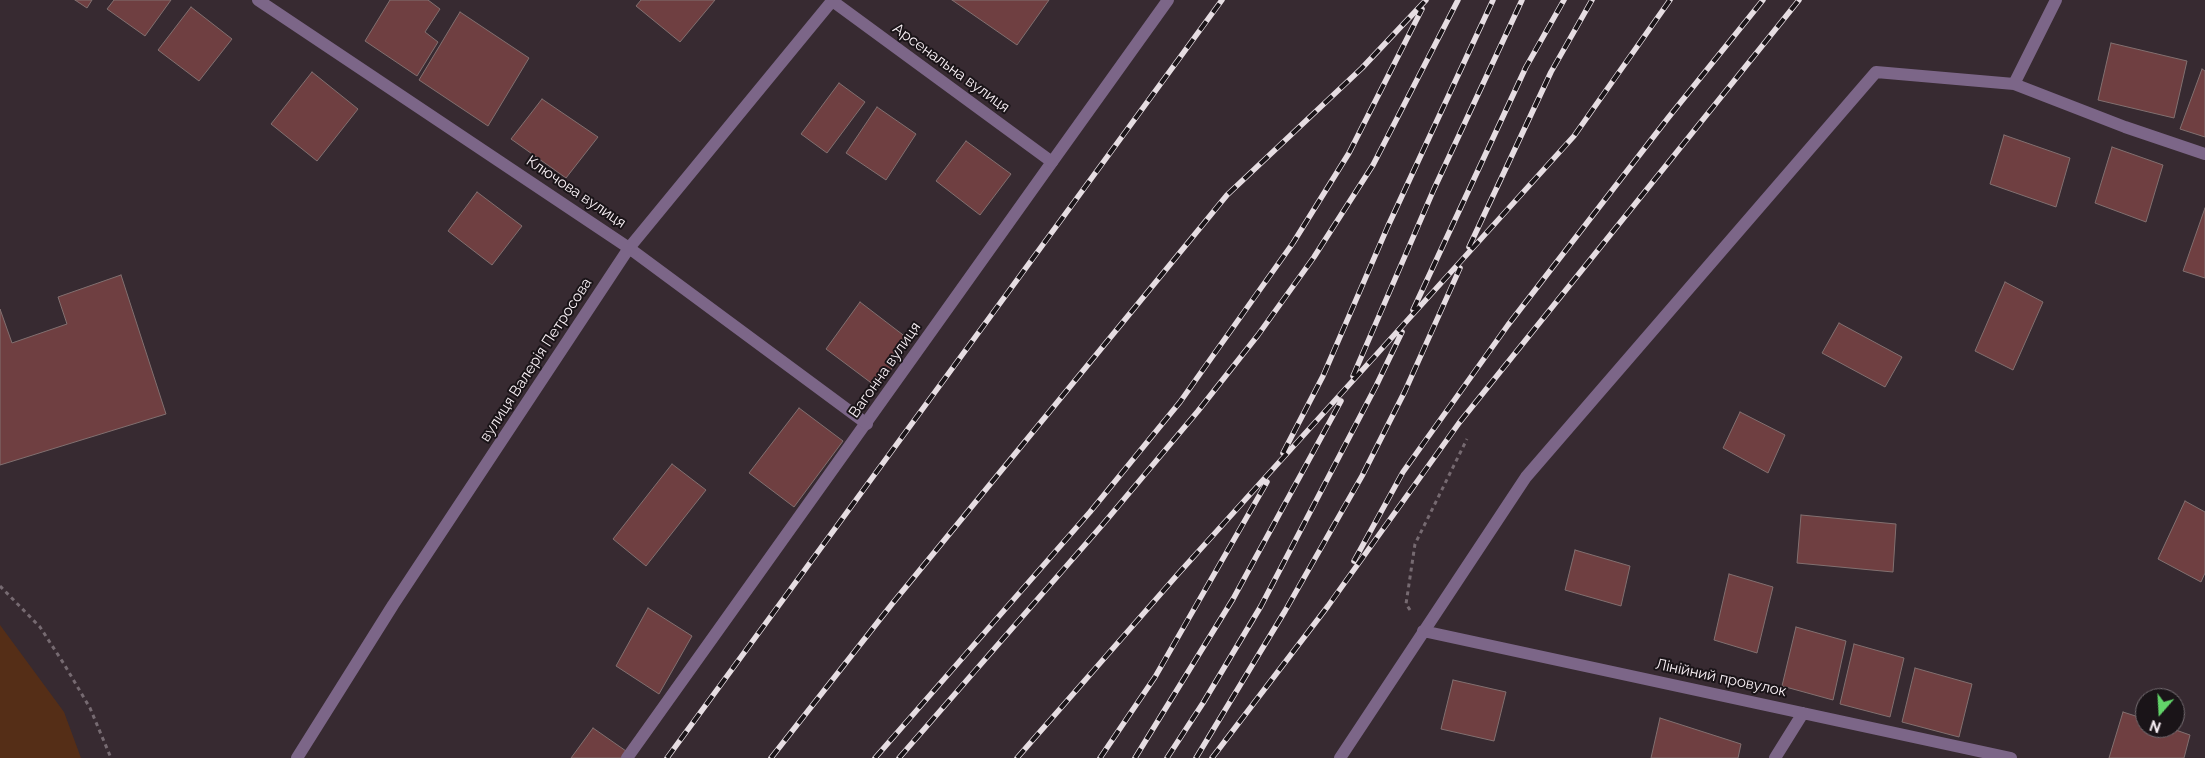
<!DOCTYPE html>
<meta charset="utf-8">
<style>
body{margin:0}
#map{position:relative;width:2205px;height:758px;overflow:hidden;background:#372a31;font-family:Raleway,sans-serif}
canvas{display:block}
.north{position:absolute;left:2135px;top:688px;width:50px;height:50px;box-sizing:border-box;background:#1a1418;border:1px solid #746c71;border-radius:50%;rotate:199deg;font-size:14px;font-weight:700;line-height:20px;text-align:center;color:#faf1f6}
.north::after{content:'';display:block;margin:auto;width:18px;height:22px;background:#62d469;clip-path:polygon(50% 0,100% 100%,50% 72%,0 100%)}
</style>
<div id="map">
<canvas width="2205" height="758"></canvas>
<div class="north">N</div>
</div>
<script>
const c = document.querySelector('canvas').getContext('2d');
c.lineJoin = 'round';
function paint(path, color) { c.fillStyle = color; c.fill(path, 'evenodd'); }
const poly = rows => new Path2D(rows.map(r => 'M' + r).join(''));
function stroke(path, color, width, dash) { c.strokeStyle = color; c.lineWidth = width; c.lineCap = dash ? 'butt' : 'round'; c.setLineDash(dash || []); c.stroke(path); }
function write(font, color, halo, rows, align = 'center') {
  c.font = font + ' Raleway,sans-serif'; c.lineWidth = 4; c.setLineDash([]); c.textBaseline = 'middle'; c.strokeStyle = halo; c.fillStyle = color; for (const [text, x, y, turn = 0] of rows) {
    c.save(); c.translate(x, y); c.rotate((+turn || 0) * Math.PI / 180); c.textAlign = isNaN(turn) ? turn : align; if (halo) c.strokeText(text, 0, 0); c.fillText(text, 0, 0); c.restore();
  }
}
paint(poly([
 [0,625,64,712,81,758,0,758]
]), '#552e17');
const building = poly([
 [75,0,92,0,87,8,75,0],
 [114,0,171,0,145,36,107,9,114,0],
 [390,0,428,0,440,9,425,32,438,42,417,76,365,41,390,0],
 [641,0,715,0,680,42,636,6,641,0],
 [952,0,1049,0,1017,45,952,0],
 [191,7,232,39,199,81,158,50,191,7],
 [460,12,529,58,488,126,419,80,460,12],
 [2111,43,2187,61,2174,118,2098,100,2111,43],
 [2202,69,2205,71,2205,137,2180,129,2202,69],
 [312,72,358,109,317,161,271,124,312,72],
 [839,83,865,102,827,153,801,134,839,83],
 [542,99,598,137,566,178,511,139,542,99],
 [877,107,916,134,886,180,846,153,877,107],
 [2004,135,2070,158,2056,207,1990,184,2004,135],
 [966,141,1011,174,980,215,936,181,966,141],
 [2112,147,2163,165,2146,222,2095,203,2112,147],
 [477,192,522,226,492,265,448,231,477,192],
 [2205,208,2205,278,2183,271,2205,208],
 [121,275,166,414,0,465,0,309,12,343,67,324,58,297,121,275],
 [2005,282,2043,302,2013,370,1975,351,2005,282],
 [860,302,911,341,878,388,826,349,860,302],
 [1839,323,1902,357,1885,387,1822,353,1839,323],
 [799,408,843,441,794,507,749,473,799,408],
 [1740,412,1785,435,1768,473,1723,448,1740,412],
 [672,464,706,490,646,566,613,539,672,464],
 [2185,501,2205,512,2205,573,2201,582,2158,559,2185,501],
 [1801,515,1896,524,1893,572,1797,563,1801,515],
 [1575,550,1630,566,1621,606,1565,590,1575,550],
 [1729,574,1773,587,1757,653,1714,640,1729,574],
 [648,608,692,636,659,694,616,666,648,608],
 [1796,627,1846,641,1833,700,1782,686,1796,627],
 [1854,644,1904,658,1890,717,1840,704,1854,644],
 [1915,668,1972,684,1959,737,1902,722,1915,668],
 [1453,680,1506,692,1494,741,1441,729,1453,680],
 [2123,712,2145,719,2145,728,2170,728,2190,735,2184,758,2109,758,2123,712],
 [1660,718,1741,744,1738,758,1651,758,1660,718],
 [593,728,626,751,621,758,571,758,593,728]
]);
paint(building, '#6f3f41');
stroke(building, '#827070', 1);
stroke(poly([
 [0,586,40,627,64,664,90,708,111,758],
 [1410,610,1406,604,1415,544,1467,439]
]), '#766a71', 3, [4, 4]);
stroke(poly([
 [627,758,1052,162]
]), '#7c6688', 12);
stroke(poly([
 [258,0,629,248,867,424],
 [831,0,1052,162,1168,0],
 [2014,84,2125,127,2205,154],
 [1423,631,2011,758],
 [297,758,393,605,629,248,832,1],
 [1340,758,1526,477,1876,72,2014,84,2056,0],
 [1775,758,1803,713]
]), '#7c6688', 12);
const rail = poly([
 [1469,247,1551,72,1592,0],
 [1413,310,1526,67,1564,0],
 [1353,376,1434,189,1522,0],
 [1283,453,1323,376,1388,226,1493,0],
 [1354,561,1403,472,1508,325,1668,118,1763,0],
 [667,758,1222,0],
 [771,758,892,604,1227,195,1362,68,1426,0],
 [875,758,1090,512,1180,402,1293,243,1349,153,1422,9],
 [899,758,1104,523,1198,411,1258,335,1314,257,1373,165,1458,0],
 [1017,758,1178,574,1574,136,1670,0],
 [1100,758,1155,677,1267,482],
 [1135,758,1233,599,1341,401],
 [1167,758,1203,703,1261,606,1376,386,1402,332],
 [1196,758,1285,611,1362,476,1405,391,1460,268],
 [1212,758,1328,606,1459,423,1799,0]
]);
stroke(rail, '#e6dde2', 5.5);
stroke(rail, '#1a1418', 4, [11]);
write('15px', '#faf1f6', '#1a1418', [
 ["Арсенальна вулиця",951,68,36],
 ["Ключова вулиця",576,192,34],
 ["вулиця Валерія Петросова",536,360,-57],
 ["Вагонна вулиця",885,370,-55],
 ["Лінійний провулок",1721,678,12]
]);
</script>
